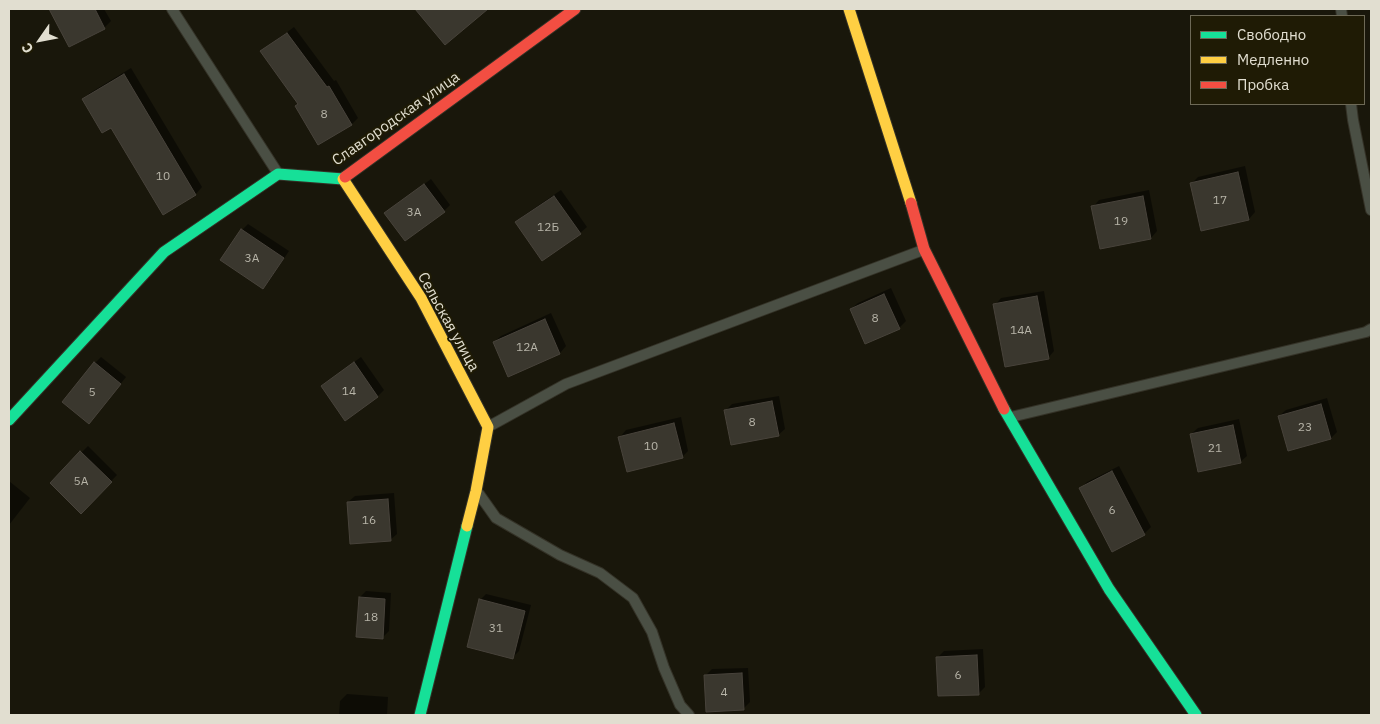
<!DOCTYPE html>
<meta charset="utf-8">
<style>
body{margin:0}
#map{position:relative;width:1380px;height:724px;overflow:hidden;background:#19170b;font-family:"IBM Plex Sans",sans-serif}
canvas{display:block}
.frame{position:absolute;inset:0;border:10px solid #e1ded0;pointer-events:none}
.legend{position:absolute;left:1190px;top:15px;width:175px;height:90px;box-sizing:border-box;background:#1f1b05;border:1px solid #6d6956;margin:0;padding:6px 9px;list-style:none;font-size:15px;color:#e1ded0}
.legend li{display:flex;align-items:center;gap:10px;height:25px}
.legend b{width:25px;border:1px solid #6d6956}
.north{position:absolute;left:15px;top:15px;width:50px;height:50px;-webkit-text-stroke:4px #1f1b05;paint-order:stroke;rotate:237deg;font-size:14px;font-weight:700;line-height:20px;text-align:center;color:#e1ded0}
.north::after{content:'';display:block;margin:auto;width:18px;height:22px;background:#e1ded0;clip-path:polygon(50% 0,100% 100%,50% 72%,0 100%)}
</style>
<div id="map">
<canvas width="1380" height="724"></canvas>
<div class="frame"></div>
<ul class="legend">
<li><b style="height:6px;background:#16e098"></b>Свободно</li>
<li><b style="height:6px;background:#ffcf43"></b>Медленно</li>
<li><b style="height:6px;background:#f24e42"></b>Пробка</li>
</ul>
<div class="north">С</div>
</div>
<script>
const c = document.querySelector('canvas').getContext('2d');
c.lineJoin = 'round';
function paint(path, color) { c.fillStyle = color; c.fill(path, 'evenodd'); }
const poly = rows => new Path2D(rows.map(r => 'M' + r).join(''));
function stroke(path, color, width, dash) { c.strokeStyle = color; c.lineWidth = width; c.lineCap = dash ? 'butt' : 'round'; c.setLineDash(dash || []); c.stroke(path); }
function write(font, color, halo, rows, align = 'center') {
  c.font = font + ' "IBM Plex Sans",sans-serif'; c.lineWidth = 4; c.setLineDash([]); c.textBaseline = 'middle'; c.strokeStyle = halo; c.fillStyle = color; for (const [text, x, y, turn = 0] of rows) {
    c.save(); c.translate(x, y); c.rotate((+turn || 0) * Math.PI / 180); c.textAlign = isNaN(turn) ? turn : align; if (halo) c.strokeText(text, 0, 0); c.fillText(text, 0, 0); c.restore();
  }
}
paint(poly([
 [57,9,104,9,111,21,104,28,69,46,53,13],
 [424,9,477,9,480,12,420,13],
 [294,27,334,81,336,80,358,118,352,124,319,144,299,104,262,51],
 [131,68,202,187,196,194,163,213,112,126,83,99,90,93],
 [1245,166,1255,212,1249,219,1202,229,1191,184,1198,177],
 [431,179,450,205,444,211,386,213],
 [561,190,587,227,580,233,517,222,523,216],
 [1149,190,1157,231,1151,238,1093,207,1099,200],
 [248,224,289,251,269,281,263,288,242,230],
 [891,288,906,321,899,328,851,309,858,303],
 [1044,291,1054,351,1048,358,995,305,1001,298],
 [551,313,566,346,560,353,509,375,494,342,501,336],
 [101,357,126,377,95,416,95,363],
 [361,357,384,390,377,397,322,386],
 [779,396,785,429,778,435,726,410,732,404],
 [1327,398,1337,432,1331,438,1289,450,1279,416,1286,410],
 [681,417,688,451,682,457,620,437,626,430],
 [1239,419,1247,456,1240,462,1191,434,1198,428],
 [88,446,117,475,81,512,51,483],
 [1119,466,1151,527,1144,534,1081,488,1087,482],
 [9,481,30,498,9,525],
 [394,493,397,534,390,540,348,502,355,496],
 [366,591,391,593,389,631,382,638,360,597],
 [486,594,531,605,519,651,513,657,480,600],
 [983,649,985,687,979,693,938,657,944,651],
 [748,668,750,702,743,709,706,675,712,669],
 [347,694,388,697,387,715,339,715,340,701]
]), '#0007');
const building = poly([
 [49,9,95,9,105,29,69,47,49,9],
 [415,9,488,9,445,45,415,9],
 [287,33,327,87,329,86,352,125,318,145,295,106,298,104,260,51,287,33],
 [124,74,196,195,163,215,111,128,102,133,82,99,124,74],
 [1238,172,1249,220,1201,231,1190,183,1238,172],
 [424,184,445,212,405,241,384,213,424,184],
 [554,196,581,234,542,261,515,222,554,196],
 [1143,196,1151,239,1100,249,1091,206,1143,196],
 [241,229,284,258,263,289,220,260,241,229],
 [884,294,900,329,865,344,850,309,884,294],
 [1037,296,1049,359,1005,367,993,304,1037,296],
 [545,319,560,354,508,377,493,342,545,319],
 [94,362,121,384,89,424,62,402,94,362],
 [354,362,378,397,345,421,321,386,354,362],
 [772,401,779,436,731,445,724,410,772,401],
 [1321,404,1331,439,1288,451,1278,416,1321,404],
 [674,423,683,458,627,472,618,437,674,423],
 [1233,425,1241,463,1198,472,1190,434,1233,425],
 [80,451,112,482,81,514,50,483,80,451],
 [1112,471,1145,535,1112,552,1079,488,1112,471],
 [388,499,391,541,350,544,347,502,388,499],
 [359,597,385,599,383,639,356,637,359,597],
 [479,599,525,611,513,659,467,647,479,599],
 [977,655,979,695,938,696,936,657,977,655],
 [742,673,744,710,706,712,704,675,742,673]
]);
paint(building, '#3a372e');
stroke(building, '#48433b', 1);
const lane = poly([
 [172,9,277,172],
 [1341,9,1342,16],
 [1351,104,1353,120,1371,210],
 [1011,417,1366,332,1371,329],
 [488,427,566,384,923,250],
 [479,494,496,518,560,555,600,573,633,598,652,632,664,668,680,705,689,715]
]);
const fast = poly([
 [1004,409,1109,589,1196,715],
 [9,420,164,252,278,174,343,179,345,177],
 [420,715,467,526]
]);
const slow = poly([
 [849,9,911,203],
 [343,179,421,298,488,427,476,491,467,526]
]);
const jam = poly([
 [345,177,575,9],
 [911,203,924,249,1004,409]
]);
stroke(lane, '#343227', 12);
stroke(fast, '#343227', 13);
stroke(slow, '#343227', 13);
stroke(jam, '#343227', 13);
stroke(lane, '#4a4f44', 10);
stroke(fast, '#16e098', 11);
stroke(slow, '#ffcf43', 11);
stroke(jam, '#f24e42', 11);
write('12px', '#b7b4a8', null, [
 ["8",324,115],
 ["10",163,177],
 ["17",1220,201],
 ["3А",414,213],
 ["19",1121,222],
 ["12Б",548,228],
 ["3А",252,259],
 ["8",875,319],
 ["14А",1021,331],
 ["12А",527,348],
 ["14",349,392],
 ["5",92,393],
 ["8",752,423],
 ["23",1305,428],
 ["10",651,447],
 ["21",1215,449],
 ["5А",81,482],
 ["6",1112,511],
 ["16",369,521],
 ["18",371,618],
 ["31",496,629],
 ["6",958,676],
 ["4",724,693]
]);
write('15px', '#e1ded0', '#1f1b05', [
 ["Славгородская улица",396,119,-35],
 ["Сельская улица",448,322,61]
]);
</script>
